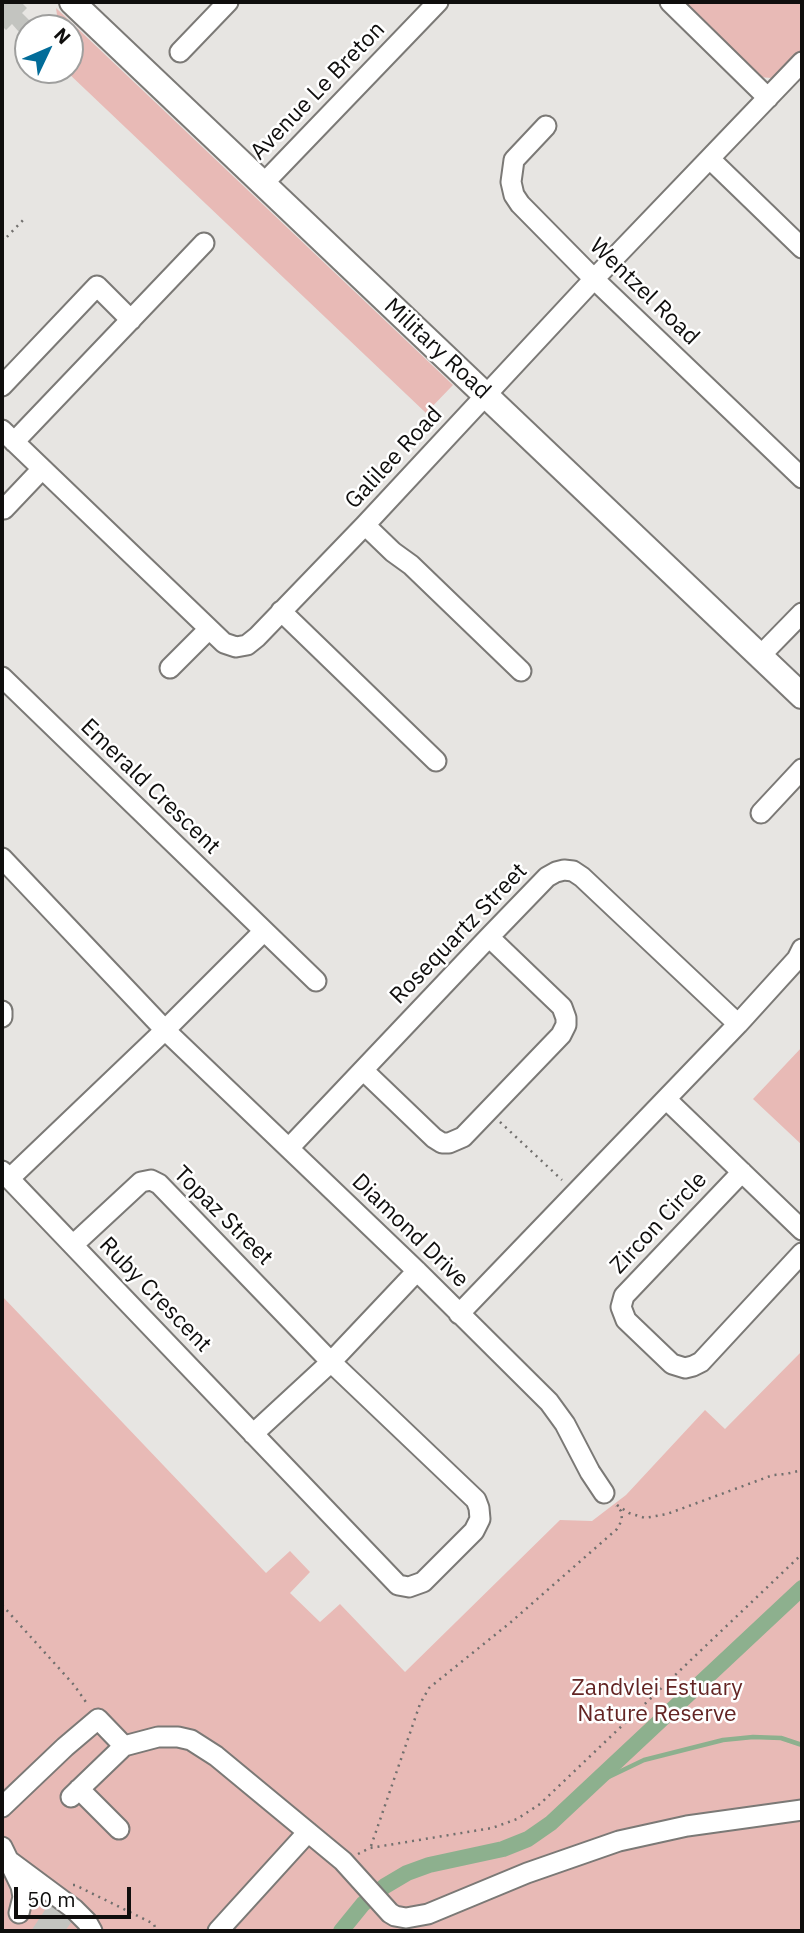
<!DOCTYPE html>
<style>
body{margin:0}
#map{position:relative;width:804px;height:1933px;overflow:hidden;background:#e7e5e2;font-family:"IBM Plex Sans",sans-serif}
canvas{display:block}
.frame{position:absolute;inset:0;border:4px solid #0f0e0d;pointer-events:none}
.north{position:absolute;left:14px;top:14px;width:70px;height:70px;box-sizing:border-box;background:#fff;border:2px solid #9f9f9e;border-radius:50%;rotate:46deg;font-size:19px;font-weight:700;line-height:28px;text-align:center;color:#0f0e0d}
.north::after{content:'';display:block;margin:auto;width:24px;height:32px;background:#026c99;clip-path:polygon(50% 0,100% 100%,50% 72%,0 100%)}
.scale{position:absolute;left:14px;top:1887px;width:117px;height:32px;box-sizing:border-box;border:4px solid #0f0e0d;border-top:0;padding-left:9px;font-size:21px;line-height:24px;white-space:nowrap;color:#0f0e0d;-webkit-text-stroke:5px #fff;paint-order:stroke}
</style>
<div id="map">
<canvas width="804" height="1933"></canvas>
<div class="frame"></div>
<div class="north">N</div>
<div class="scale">50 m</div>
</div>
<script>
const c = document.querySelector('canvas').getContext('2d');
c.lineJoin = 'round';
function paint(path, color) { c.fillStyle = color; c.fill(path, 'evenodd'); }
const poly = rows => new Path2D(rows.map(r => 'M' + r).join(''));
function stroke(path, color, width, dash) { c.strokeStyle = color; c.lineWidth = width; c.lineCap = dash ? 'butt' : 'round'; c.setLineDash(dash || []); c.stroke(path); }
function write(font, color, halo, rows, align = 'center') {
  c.font = font + ' "IBM Plex Sans",sans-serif'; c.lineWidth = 5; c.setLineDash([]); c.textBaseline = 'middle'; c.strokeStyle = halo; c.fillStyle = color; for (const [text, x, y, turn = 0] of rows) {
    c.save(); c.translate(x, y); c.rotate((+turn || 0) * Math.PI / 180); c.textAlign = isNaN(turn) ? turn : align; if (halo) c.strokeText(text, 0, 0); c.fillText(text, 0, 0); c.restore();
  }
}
paint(poly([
 [679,2,802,2,802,50,781,73,771,78,759,77],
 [56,8,453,385,426,413,66,71,70,70,70,28,59,28],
 [802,1047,802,1145,753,1099],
 [2,1296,266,1573,290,1551,310,1572,290,1593,320,1622,340,1604,405,1672,560,1520,592,1521,626,1495,705,1410,725,1429,802,1351,802,1931,2,1931]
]), '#e8bab6');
stroke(poly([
 [594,1784,644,1760,723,1740,753,1737,781,1738,802,1745]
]), '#8db08e', 4.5);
stroke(poly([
 [341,1931,363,1904,385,1886,407,1873,429,1865,503,1849,528,1839,551,1823,802,1588]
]), '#8db08e', 16);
paint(poly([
 [2,2,21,2,27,8,22,13,30,21,19,32,12,24,6,30,2,26],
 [49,1904,73,1920,65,1931,31,1931]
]), '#c3c4c0');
const minor = poly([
 [670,2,768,98],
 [180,52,228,2],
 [546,126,514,160,511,182,514,195,520,204,594,279,802,478],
 [710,159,802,248],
 [263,184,438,2],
 [2,386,97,286,131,320],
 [2,430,224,643,236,647,247,645,257,637,365,525,594,279,802,62],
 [14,442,204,243],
 [4,509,42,469],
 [365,525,393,552,411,565,521,671],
 [281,611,436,761],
 [760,656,802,613],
 [170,668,209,629],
 [2,677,316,981],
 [761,813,802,769],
 [2,858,165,1030,417,1271,549,1402,565,1424,590,1472,604,1493],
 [2,1011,2,1017],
 [363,1070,434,1138,442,1143,449,1143,463,1137,561,1035,566,1025,566,1018,562,1007,489,937],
 [666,1099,802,1230],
 [289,1148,489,937,547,877,556,872,564,870,573,871,582,877,738,1024],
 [2,1171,398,1585,409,1587,423,1582,474,1531,480,1519,479,1508,476,1500,331,1362,159,1184,151,1180,141,1182,73,1245],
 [742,1172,624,1296,621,1307,626,1320,672,1364,685,1368,693,1366,701,1362,802,1253],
 [9,1179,165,1030,264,931],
 [459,1314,738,1024,797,959,802,949],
 [253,1434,331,1362,417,1271],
 [79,1789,119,1829],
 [71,1797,124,1746,158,1737,178,1737,191,1740,216,1756,343,1861,390,1913,395,1916,406,1918,428,1914,527,1873,619,1841,687,1826,802,1810],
 [2,1807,65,1747,98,1719,124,1746],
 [2,1847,21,1886,23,1897,19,1913],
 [8,1860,74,1909,87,1922,92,1931],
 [218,1931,308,1832]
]);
const major = poly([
 [72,2,802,696]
]);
stroke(minor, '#7b7976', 23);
stroke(major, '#7b7976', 28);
stroke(poly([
 [2,238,4,240,26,217],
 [500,1122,562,1180],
 [617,1505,629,1513,645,1518,667,1514,773,1475,786,1474,802,1470],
 [2,1605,74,1685,88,1705],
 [371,1846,420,1704,429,1688,511,1622,617,1529,622,1520,621,1511,616,1506],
 [358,1854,370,1848,492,1828,517,1819,540,1804,802,1554],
 [73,1885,75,1885,154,1924,156,1931]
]), '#716f6d', 2.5, [2, 5]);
stroke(minor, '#fff', 19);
stroke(major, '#fff', 24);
write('23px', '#0f0e0d', '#fff', [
 ["Avenue Le Breton",318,91,-46],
 ["Wentzel Road",644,292,44],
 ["Military Road",437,349,43],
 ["Galilee Road",394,458,-47],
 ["Emerald Crescent",150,787,44],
 ["Rosequartz Street",459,934,-46],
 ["Topaz Street",223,1216,45],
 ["Zircon Circle",659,1223,-47],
 ["Diamond Drive",410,1231,44],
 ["Ruby Crescent",155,1295,46]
]);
write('23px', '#632423', '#fff', [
 ["Zandvlei Estuary",657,1688],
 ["Nature Reserve",657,1714]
]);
</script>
